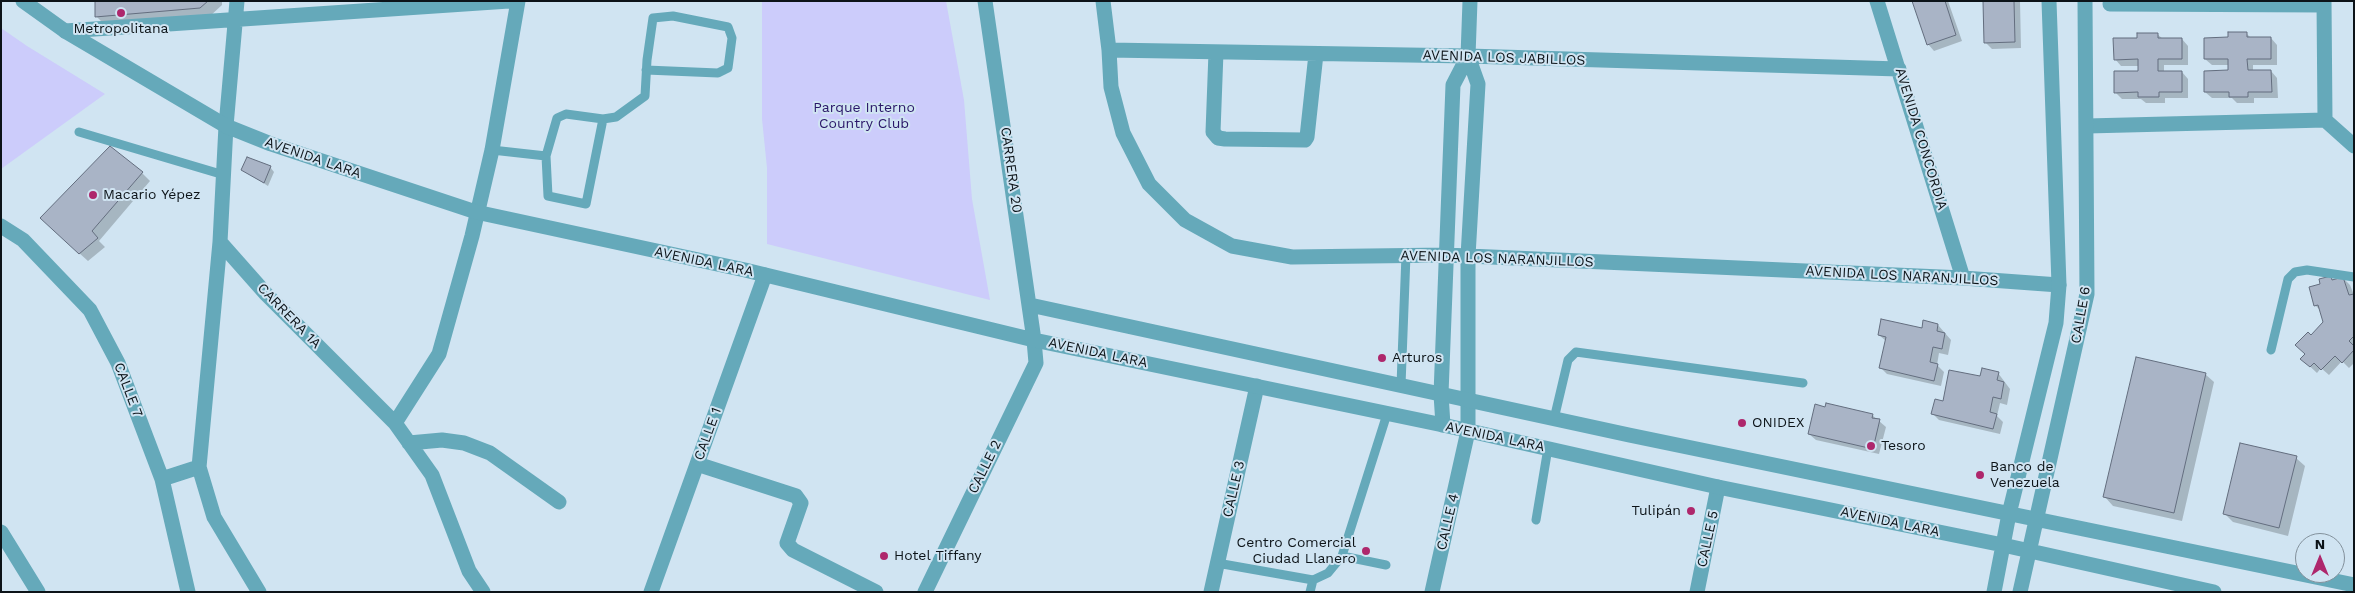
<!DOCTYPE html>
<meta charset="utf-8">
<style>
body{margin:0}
#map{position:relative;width:2355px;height:593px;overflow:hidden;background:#d0e4f2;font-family:"Work Sans",sans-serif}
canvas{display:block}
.frame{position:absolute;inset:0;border:2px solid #0c1318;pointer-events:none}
.north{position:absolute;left:2295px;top:533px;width:50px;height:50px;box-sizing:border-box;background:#d0e4f2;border:1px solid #82909b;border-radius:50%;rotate:0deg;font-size:14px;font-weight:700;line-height:20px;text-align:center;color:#0c1318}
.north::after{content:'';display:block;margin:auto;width:18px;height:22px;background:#ae276c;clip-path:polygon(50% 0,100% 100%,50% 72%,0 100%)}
</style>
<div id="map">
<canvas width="2355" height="593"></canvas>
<div class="frame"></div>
<div class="north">N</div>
</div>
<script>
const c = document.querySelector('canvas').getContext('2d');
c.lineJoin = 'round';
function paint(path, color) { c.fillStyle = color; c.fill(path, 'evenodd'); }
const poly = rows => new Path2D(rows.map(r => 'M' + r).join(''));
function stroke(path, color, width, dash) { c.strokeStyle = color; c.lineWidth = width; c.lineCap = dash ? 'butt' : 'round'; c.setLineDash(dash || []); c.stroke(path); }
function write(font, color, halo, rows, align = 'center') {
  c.font = font + ' "Work Sans",sans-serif'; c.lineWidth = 4; c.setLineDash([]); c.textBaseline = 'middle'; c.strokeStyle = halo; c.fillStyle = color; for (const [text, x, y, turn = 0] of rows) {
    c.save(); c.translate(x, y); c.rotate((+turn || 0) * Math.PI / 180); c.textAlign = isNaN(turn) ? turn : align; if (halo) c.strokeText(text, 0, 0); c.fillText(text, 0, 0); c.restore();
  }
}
paint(poly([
 [762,1,946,1,964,100,972,199,990,300,767,244,767,168,762,119],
 [1,28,27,46,105,94,1,169]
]), '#ccccfb');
paint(poly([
 [96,1,222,1,222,5,209,17,105,25,96,16],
 [1913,1,1948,1,1962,41,1934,51,1928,44],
 [1985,1,2020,1,2021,48,1992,49,1985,42],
 [2246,33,2252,39,2271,38,2277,45,2277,65,2253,65,2253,72,2271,71,2277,78,2278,98,2254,98,2254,103,2237,103,2232,98,2212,98,2205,92,2230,72,2229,65,2212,65,2205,59,2229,39],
 [2157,34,2163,39,2182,39,2188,46,2188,65,2164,65,2164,72,2182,72,2188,79,2188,98,2165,98,2165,103,2146,103,2141,99,2122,99,2115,92,2139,72,2139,66,2121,66,2115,59,2138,39],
 [270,167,274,172,268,186,243,170],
 [142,173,150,181,99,241,105,247,88,261,50,227],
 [2330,277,2334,281,2343,278,2350,285,2354,295,2354,363,2349,368,2342,361,2329,375,2321,368,2317,373,2302,359,2306,354,2311,337,2324,322,2321,311,2315,305,2321,285],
 [1938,325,1951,340,1948,355,1939,353,1937,365,1944,372,1941,386,1887,374,1881,368,1886,341,1879,335],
 [1998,373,2010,389,2007,405,2000,403,1997,416,2003,422,2000,434,1939,420,1932,413,1943,402,1981,378],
 [2205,374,2214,382,2182,521,2113,506,2105,497],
 [1872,415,1886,427,1879,454,1816,440,1809,434],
 [2296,458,2305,466,2288,536,2233,522,2224,513]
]), '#0003');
const building = poly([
 [95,1,208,1,200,8,95,17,95,1],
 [1912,1,1945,1,1956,35,1927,45,1912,1],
 [1983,1,2014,1,2015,42,1984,43,1983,1],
 [2228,32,2247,32,2247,37,2271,37,2271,59,2247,59,2248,70,2271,70,2272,92,2248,92,2248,97,2229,97,2229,92,2204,92,2204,71,2228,70,2228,59,2204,59,2204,38,2228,37,2228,32],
 [2137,33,2158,33,2158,38,2182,38,2182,59,2158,59,2158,71,2182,71,2182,92,2159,92,2159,97,2138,97,2138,92,2114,93,2114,71,2138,71,2138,59,2114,60,2113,38,2137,38,2137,33],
 [110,146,143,172,92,231,98,238,79,254,40,218,110,146],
 [247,157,271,166,264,183,241,170,247,157],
 [2331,276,2332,280,2343,277,2349,295,2354,294,2354,336,2349,341,2354,346,2354,350,2342,363,2335,356,2321,370,2314,363,2310,367,2300,359,2305,354,2295,345,2308,332,2311,335,2323,322,2318,305,2314,306,2309,287,2320,284,2319,279,2331,276],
 [1881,319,1922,328,1923,320,1938,324,1937,331,1945,333,1942,349,1933,347,1930,362,1938,364,1934,381,1879,368,1886,337,1878,335,1881,319],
 [2136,357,2206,373,2174,513,2103,497,2136,357],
 [1982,368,1999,372,1997,380,2004,382,2001,399,1993,397,1990,412,1997,414,1993,429,1931,414,1935,399,1943,401,1949,370,1980,376,1982,368],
 [1826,403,1873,414,1872,418,1880,419,1873,449,1808,434,1815,404,1825,407,1826,403],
 [2240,443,2297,456,2279,528,2223,514,2240,443]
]);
paint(building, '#a9b4c6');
stroke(building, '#636d7e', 1);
stroke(poly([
 [79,132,224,175],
 [492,150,546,156,557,118,566,114,603,119,616,117,645,96,647,60,653,18,673,16,728,27,732,38,728,68,718,73,646,70],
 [546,156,548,196,586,204,603,119],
 [2271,350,2288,279,2295,272,2307,270,2354,277],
 [1401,385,1406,255],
 [1554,419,1568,360,1576,352,1803,383],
 [1536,520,1548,448],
 [1342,556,1386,565],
 [1217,563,1313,580,1328,573,1342,556,1387,414],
 [1310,592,1313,580]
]), '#65a9ba', 9);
stroke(poly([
 [237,1,226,126,220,242,266,294,395,423,432,475,469,571,483,592],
 [1103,1,1109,50,1111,87,1123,133,1149,184,1185,220,1232,246,1292,257,1446,255,1963,278,2059,285],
 [1877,1,1963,278],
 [2324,1,2325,120],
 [2110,4,2324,5],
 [65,31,509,1],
 [1109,50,1468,56,1899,69],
 [1216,52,1213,132,1218,138,1225,139,1305,140,1307,137,1316,54],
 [2087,126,2325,120,2354,146],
 [1,226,23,240,90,310,118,363,162,479,188,592],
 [395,423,439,354,472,236,492,150,518,1],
 [1443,425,1441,394,1453,85,1468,56],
 [409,443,442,440,464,443,490,453,559,502],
 [697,464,796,496,801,503,787,543,793,550,876,592],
 [199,467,220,242],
 [162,479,199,467,214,517,259,592],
 [1,532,38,592],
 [651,592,765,275],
 [925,592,1036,363,1034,340],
 [1211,592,1257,386],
 [1432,592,1468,431,1468,256,1478,84,1468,56,1470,1],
 [1697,592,1718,487]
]), '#65a9ba', 15);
stroke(poly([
 [23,1,65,31,226,126,271,144,476,212,745,270,1034,340,1443,425,1718,487,2003,545,2214,592],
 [985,1,1034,340],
 [1030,305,1629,435,2354,585],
 [1994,592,2009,514,2056,323,2059,285,2049,1],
 [2020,592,2087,294,2085,1]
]), '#65a9ba', 15);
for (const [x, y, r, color] of [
 [121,13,5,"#ae276c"],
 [93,195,5,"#ae276c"],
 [1382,358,5,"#ae276c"],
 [1742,423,5,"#ae276c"],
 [1871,446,5,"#ae276c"],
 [1980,475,5,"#ae276c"],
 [1691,511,5,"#ae276c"],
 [1366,551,5,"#ae276c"],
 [884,556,5,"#ae276c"]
]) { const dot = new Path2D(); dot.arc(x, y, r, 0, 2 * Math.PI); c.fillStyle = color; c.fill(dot); stroke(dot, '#d0e4f2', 2); }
write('14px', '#0c1318', '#d0e4f2', [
 ["Metropolitana",121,29,"center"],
 ["Macario Yépez",103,195],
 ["Arturos",1392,358],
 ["ONIDEX",1752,423],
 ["Tesoro",1881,446],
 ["Banco de",1990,467],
 ["Venezuela",1990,483],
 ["Tulipán",1681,511,"right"],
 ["Centro Comercial",1356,543,"right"],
 ["Ciudad Llanero",1356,559,"right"],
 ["Hotel Tiffany",894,556]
], 'left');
write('14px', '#0c1318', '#d0e4f2', [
 ["AVENIDA LOS JABILLOS",1504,58,2],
 ["AVENIDA CONCORDIA",1921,139,73],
 ["AVENIDA LARA",313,158,19],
 ["CARRERA 20",1011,170,82],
 ["AVENIDA LOS NARANJILLOS",1497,259,2],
 ["AVENIDA LARA",704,262,12],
 ["AVENIDA LOS NARANJILLOS",1902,276,3],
 ["CALLE 6",2081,315,-80],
 ["CARRERA 1A",289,316,46],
 ["AVENIDA LARA",1098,353,12],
 ["CALLE 7",128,390,69],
 ["CALLE 1",708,434,-70],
 ["AVENIDA LARA",1495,437,12],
 ["CALLE 2",985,467,-64],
 ["CALLE 3",1234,489,-77],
 ["CALLE 4",1448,522,-77],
 ["AVENIDA LARA",1890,522,12],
 ["CALLE 5",1708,539,-78]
]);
write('14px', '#2a1769', '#d0e4f2', [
 ["Parque Interno",864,108],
 ["Country Club",864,124]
]);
</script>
